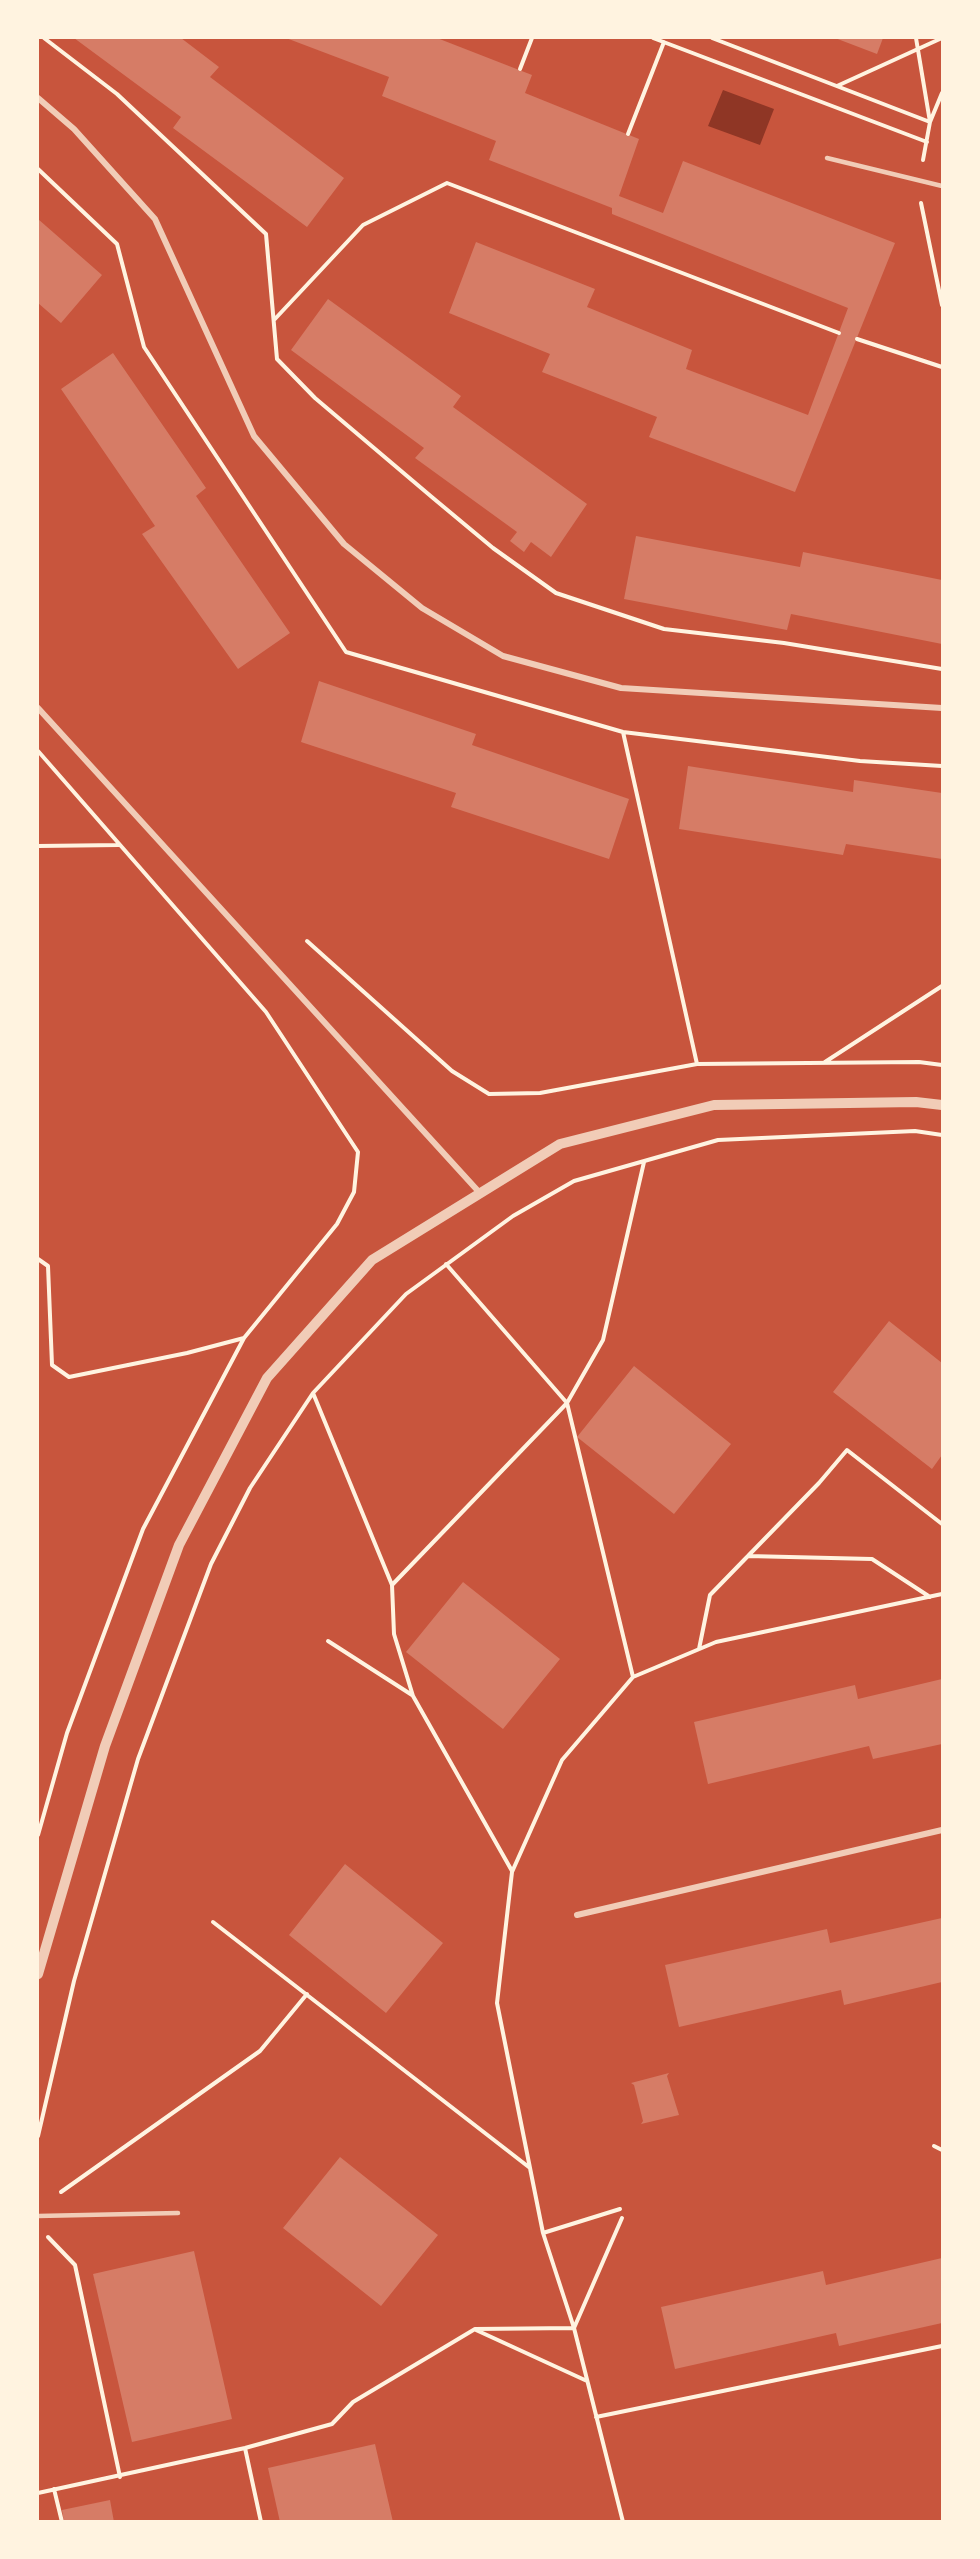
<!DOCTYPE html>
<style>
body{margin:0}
#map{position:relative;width:980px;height:2559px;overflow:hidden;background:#c8553d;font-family:"Fira Sans Condensed",sans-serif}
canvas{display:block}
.frame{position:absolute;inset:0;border:39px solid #fff3e0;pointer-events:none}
</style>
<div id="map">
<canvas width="980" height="2559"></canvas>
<div class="frame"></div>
</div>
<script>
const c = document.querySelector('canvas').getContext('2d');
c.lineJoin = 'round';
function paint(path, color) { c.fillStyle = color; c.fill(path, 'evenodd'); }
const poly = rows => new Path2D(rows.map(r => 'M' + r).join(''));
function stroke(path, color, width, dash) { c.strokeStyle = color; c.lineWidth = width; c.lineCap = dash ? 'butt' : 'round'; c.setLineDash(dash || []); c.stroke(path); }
paint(poly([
 [723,90,774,109,760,145,708,126]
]), '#8f3625');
paint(poly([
 [74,38,181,38,219,67,210,77,344,178,307,227,173,128,181,117],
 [286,38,437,38,532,75,525,93,639,139,619,196,663,213,683,161,895,243,795,492,649,437,657,417,542,372,550,354,449,313,476,242,595,289,587,307,692,350,686,369,808,415,848,308,612,214,612,208,489,160,496,141,382,96,389,77],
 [835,38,883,38,877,54],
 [38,219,102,275,61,323,38,303],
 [328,299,461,396,453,407,587,504,551,557,531,542,524,552,510,541,517,532,415,458,424,448,291,350],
 [113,353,206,488,196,496,290,633,238,669,142,534,155,526,61,389],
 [636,536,800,567,803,552,942,580,942,644,791,614,787,630,624,599],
 [319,681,476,734,472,745,629,799,609,859,451,807,456,793,301,742],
 [688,766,853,792,854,780,942,793,942,859,846,844,843,855,679,829],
 [889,1321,942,1363,942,1455,932,1469,833,1392],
 [634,1366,731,1444,674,1514,577,1437],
 [463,1582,560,1659,503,1729,406,1652],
 [942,1679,942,1744,873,1759,869,1746,708,1784,694,1722,855,1685,858,1699],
 [345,1864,443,1943,386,2013,289,1935],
 [942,1918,942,1982,844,2005,841,1990,679,2027,665,1965,827,1929,830,1943],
 [669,2073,667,2076,679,2115,641,2124,643,2121,634,2085,631,2083],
 [340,2157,438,2235,381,2306,283,2228],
 [194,2251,232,2419,132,2442,93,2274],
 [942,2258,942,2323,839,2346,836,2333,675,2369,661,2307,823,2271,826,2285],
 [375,2444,393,2522,280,2522,268,2468],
 [110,2500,114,2522,64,2522,62,2510]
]), '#d67c66');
stroke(poly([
 [44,38,117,94,266,234,277,359,315,398,433,498,493,548,556,593,664,629,784,643,942,669],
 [653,38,927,142],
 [712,38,930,122],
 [916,38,930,122],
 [520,69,532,38],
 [837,86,942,38],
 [628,134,664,42],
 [923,160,930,122,942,93],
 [38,169,117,244,144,347,346,652,623,732,860,761,942,766],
 [921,203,942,305],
 [274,320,363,225,447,183,839,333],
 [857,339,942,367],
 [623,732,697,1064],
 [38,751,266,1012,358,1152,354,1192,337,1224,244,1338,143,1529,67,1733,38,1835],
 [38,846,119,845],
 [307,941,452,1071,489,1094,540,1093,697,1064,919,1062,942,1065],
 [825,1062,942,986],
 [38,1259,48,1266,52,1365,69,1377,187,1353,244,1338],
 [446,1264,567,1403,633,1677],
 [313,1393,392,1585,394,1634,413,1696,512,1871],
 [748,1556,872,1559,930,1597],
 [392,1585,567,1403,603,1340,644,1162],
 [328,1641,412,1695],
 [699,1649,710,1595,819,1483,847,1450,942,1524],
 [213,1922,530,2168],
 [38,2136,74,1981,138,1759,211,1564,250,1488,313,1393,406,1294,513,1216,574,1181,718,1140,915,1131,942,1135],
 [934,2146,942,2150],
 [61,2192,260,2051,307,1994],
 [543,2233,620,2209],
 [48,2237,75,2265,120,2477],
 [476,2330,587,2381],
 [596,2417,942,2346],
 [245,2448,261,2522],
 [54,2489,62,2522],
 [38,2493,245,2448,332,2424,353,2402,475,2329,574,2328,622,2218],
 [623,2522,574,2328,543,2233,497,2003,512,1872,562,1760,633,1677,716,1642,942,1594]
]), '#fff3e0', 4);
stroke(poly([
 [827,158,942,186],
 [38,2216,178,2213]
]), '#f1ccb7', 4.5);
stroke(poly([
 [38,98,74,129,155,219,254,436,344,544,422,608,503,656,621,688,942,708],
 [38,708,479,1192],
 [577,1915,942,1830]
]), '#f1ccb7', 6);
stroke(poly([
 [38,1974,105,1746,179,1545,267,1378,372,1260,560,1144,714,1105,916,1102,942,1105]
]), '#f1ccb7', 10);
</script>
